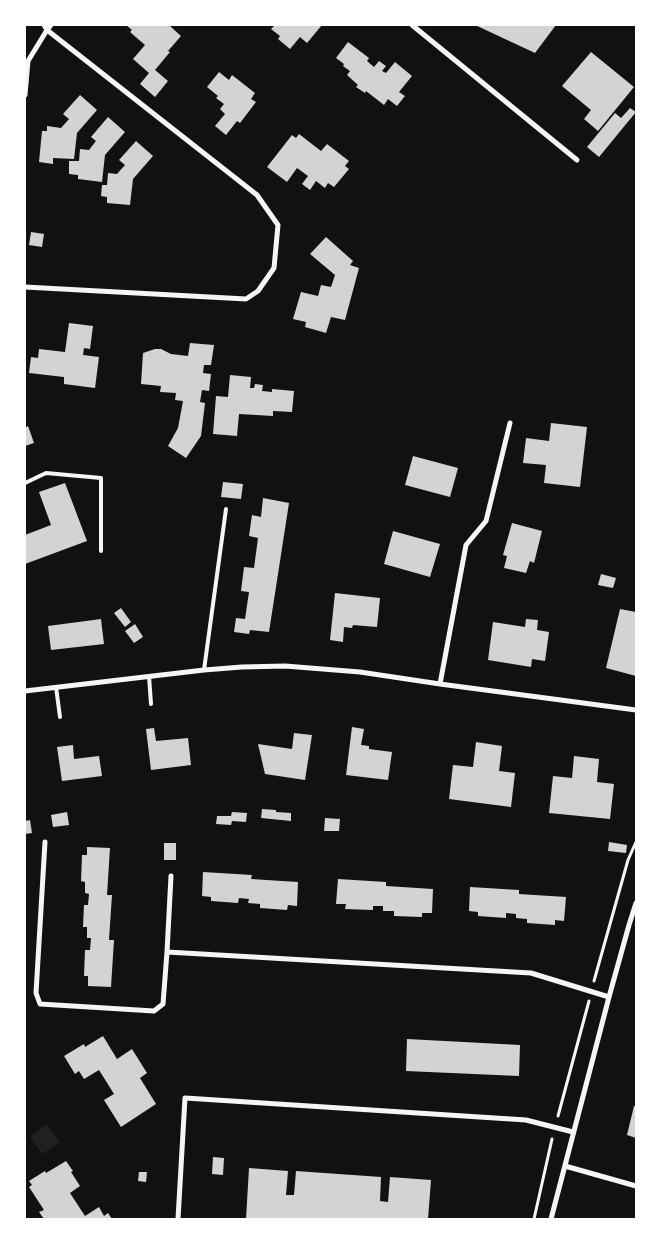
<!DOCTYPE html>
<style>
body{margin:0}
#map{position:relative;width:661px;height:1244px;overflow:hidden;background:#111;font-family:"Work Sans",sans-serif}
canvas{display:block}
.frame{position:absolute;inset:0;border:26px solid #fff;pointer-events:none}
</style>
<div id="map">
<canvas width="661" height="1244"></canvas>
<div class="frame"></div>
</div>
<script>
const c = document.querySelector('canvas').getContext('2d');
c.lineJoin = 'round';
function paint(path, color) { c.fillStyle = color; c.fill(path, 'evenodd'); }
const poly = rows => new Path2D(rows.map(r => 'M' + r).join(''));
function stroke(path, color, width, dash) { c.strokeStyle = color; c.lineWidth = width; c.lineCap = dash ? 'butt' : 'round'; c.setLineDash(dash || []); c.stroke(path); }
paint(poly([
 [47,1124,60,1142,42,1154,30,1137]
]), '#202020');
paint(poly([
 [126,25,171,25,170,26,181,36,168,51,170,52,155,70,168,81,155,97,140,84,149,73,133,59,145,45,130,32,132,30],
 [272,25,322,25,307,43,300,37,290,49,278,39,280,36,271,29,274,26],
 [475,25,556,25,535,53],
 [348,42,369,58,367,61,374,67,379,61,386,66,382,71,386,73,395,62,412,76,399,92,405,96,397,106,388,99,384,105,366,91,365,93,356,87,358,85,347,75,350,71,343,66,344,64,336,58],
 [591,52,634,87,598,131,584,119,591,110,562,86],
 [219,72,229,80,232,75,255,93,251,99,256,102,240,123,237,121,226,135,215,126,225,114,220,109,224,104,216,98,218,96,207,87],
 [80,95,97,110,77,133,74,159,53,158,53,164,39,162,42,131,47,131,47,126,61,128,69,119,63,114],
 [630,108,636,112,599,157,587,147,615,113,621,118],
 [108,117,125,132,105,155,102,182,78,179,78,175,69,174,69,161,79,161,80,149,89,150,96,141,91,137],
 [299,134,321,151,327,144,349,161,345,166,349,169,334,187,328,183,325,188,316,181,310,190,302,184,308,176,297,168,287,182,267,167,292,135,296,138],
 [136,141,153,156,133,179,130,205,107,203,107,197,101,196,102,185,107,185,108,173,117,174,125,165,119,160],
 [31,232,44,234,42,247,29,245],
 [326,237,353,261,350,265,359,268,345,320,331,317,326,333,305,327,306,322,293,319,301,292,318,296,321,285,331,287,335,275,310,254],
 [69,323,93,326,90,349,84,348,83,355,99,357,95,388,64,384,64,377,29,373,31,357,38,358,39,349,65,352],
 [190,343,214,345,211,365,204,365,203,373,211,374,209,391,202,390,200,402,205,403,201,436,186,458,168,446,178,428,183,401,175,400,176,393,160,392,161,386,141,384,143,353,155,349,161,349,171,354,188,356],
 [230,375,251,377,250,388,254,388,255,384,263,385,262,391,272,392,272,389,294,391,292,412,273,411,273,416,239,414,237,436,213,434,216,396,228,397],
 [551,423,587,427,580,487,544,483,546,465,523,463,526,438,549,441],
 [28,426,34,443,25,446,25,428],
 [413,456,458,468,450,497,405,485],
 [223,482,243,484,241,499,221,497],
 [65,483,87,541,25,564,25,535,51,525,39,492],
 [263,498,289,503,269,632,250,630,249,634,234,632,236,618,245,619,249,592,241,591,244,567,254,568,258,538,249,536,252,515,261,517],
 [512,523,542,531,534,563,530,561,526,573,504,568,507,556,503,555],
 [393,531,440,544,430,577,384,564],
 [601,574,616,578,613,588,598,585],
 [335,593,380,598,377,627,353,625,352,628,344,627,343,642,330,640],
 [121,608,131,622,125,627,114,613],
 [620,609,636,612,636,676,606,668],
 [101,619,104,644,51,650,48,626],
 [526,619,538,620,537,630,549,632,545,661,532,659,531,667,488,660,493,622,525,627],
 [135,624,143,637,134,643,125,631],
 [352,727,364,729,361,745,369,746,369,749,392,752,388,780,346,775],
 [154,728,156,741,188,738,191,765,151,770,146,729],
 [294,733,312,735,305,780,265,774,258,744,292,749],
 [476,742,502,746,499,771,515,773,511,807,449,799,453,765,473,767],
 [73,745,74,759,99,756,102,776,62,781,57,747],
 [574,756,599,759,597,782,614,784,610,819,549,813,553,776,572,778],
 [262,809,276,810,276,812,291,813,291,821,261,818],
 [67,812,69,825,53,827,51,815],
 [232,812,247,813,246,822,232,821,231,825,216,824,217,816,231,816],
 [325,818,340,819,339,831,324,831],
 [30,820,32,833,25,834,25,821],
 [609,842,627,845,626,853,608,851],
 [164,843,176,843,176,860,164,860],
 [87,847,110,848,107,895,112,895,109,940,114,940,111,987,88,986,88,976,84,976,85,950,90,950,91,938,87,938,87,927,83,927,84,905,88,905,89,894,85,893,85,882,81,881,82,855,87,855],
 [203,872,252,875,251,879,298,882,297,906,288,905,287,910,260,908,260,904,248,903,249,899,239,898,238,903,211,901,211,897,202,896],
 [338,879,386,882,386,886,433,889,432,913,422,913,422,917,394,916,394,911,383,911,383,906,373,906,373,910,345,909,346,904,336,904],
 [470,887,519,890,519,894,566,897,564,921,555,920,555,925,527,923,527,919,516,918,516,914,506,913,506,918,478,916,478,912,469,911],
 [103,1036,117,1059,132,1049,147,1073,140,1078,156,1104,121,1127,104,1100,114,1094,99,1070,84,1079,79,1071,75,1074,64,1056,84,1044,85,1047],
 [407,1039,520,1045,519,1076,406,1071],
 [634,1106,636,1106,636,1138,627,1135],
 [213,1157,224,1158,223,1175,212,1174],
 [66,1161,73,1171,71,1172,80,1186,70,1193,85,1216,99,1207,104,1216,108,1213,112,1219,44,1219,39,1212,44,1210,29,1187,32,1185,29,1181,45,1171,46,1173],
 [249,1168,288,1171,286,1195,294,1195,296,1171,381,1177,380,1201,388,1202,390,1177,431,1180,428,1219,246,1219],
 [139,1172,147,1172,146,1182,138,1181]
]), '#d3d3d3');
stroke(poly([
 [594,981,628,860,636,842],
 [558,1116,589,1001],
 [534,1219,552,1139]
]), '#f5f5f5', 3);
stroke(poly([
 [25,483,46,473,101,478,101,551],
 [204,670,226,509],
 [149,676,151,704],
 [56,687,60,717]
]), '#f5f5f5', 4);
stroke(poly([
 [412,25,577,160],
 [25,95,28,61,47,30,44,25],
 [25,287,246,299,258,291,274,268,278,225,257,195,47,30,51,25],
 [440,684,466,545,486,521,510,423],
 [25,691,204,670,242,667,285,666,360,672,440,684,636,710],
 [45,842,36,993,40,1004,154,1011,163,1004,167,952],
 [171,876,167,952,531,973,609,997],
 [565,1166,636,1186],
 [178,1219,185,1098,526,1120,573,1132],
 [551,1219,609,997,629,925,636,903]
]), '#f5f5f5', 5);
</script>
